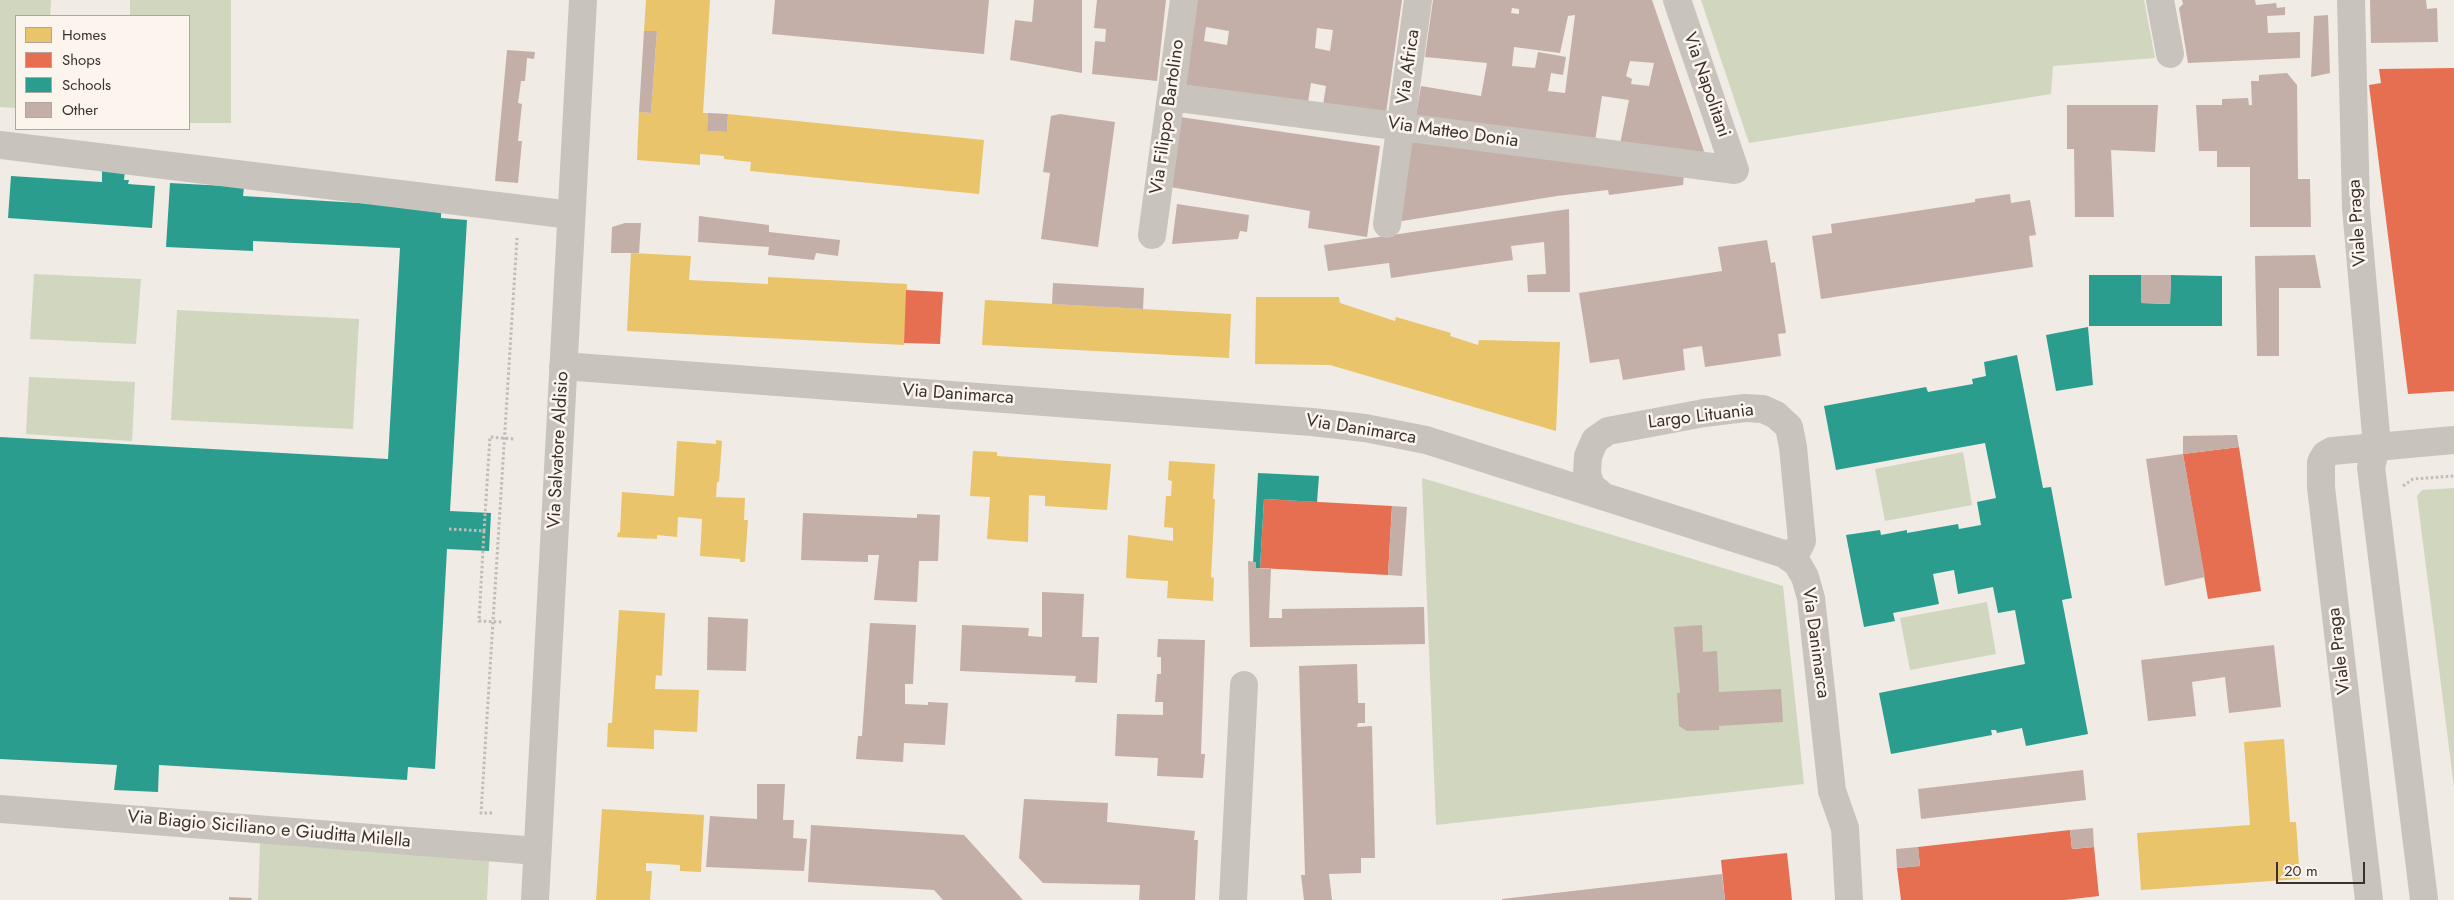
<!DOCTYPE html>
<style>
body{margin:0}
#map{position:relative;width:2454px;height:900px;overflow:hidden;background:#f0ebe5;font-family:Jost,sans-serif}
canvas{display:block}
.legend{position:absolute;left:15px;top:15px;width:175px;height:115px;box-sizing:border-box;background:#fbf5ee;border:1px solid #aea6a0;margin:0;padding:6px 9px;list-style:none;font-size:15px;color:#3b302b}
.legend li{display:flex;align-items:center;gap:10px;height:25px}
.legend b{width:25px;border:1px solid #aea6a0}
.scale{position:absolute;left:2276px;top:862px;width:89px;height:22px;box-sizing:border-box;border:2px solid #3b302b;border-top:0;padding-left:6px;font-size:15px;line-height:18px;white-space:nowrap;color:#3b302b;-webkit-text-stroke:4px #fbf5ee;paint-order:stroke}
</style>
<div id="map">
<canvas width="2454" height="900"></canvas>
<ul class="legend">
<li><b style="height:14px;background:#e9c46a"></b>Homes</li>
<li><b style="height:14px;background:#e76f51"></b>Shops</li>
<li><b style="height:14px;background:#2a9d8f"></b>Schools</li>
<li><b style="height:14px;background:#c3afa7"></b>Other</li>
</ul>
<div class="scale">20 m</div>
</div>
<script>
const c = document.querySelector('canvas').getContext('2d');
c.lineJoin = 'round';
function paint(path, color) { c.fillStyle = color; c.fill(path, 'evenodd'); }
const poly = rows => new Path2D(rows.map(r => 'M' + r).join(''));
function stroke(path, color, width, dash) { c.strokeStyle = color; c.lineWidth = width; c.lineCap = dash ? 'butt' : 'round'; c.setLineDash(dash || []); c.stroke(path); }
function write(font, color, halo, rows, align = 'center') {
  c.font = font + ' Jost,sans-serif'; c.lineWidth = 5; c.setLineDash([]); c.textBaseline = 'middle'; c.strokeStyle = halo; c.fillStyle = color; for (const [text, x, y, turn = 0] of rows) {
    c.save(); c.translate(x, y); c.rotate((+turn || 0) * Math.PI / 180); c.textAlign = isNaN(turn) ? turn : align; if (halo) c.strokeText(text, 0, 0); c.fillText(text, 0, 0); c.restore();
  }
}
paint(poly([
 [0,0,51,0,50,16,16,16,16,108,0,107],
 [130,0,231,0,231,123,189,123,189,16,130,16],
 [1701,0,2144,0,2155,58,2053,66,2051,94,1749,143],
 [34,274,141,279,136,344,30,339],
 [177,310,359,319,353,429,171,420],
 [29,377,135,382,132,441,26,434],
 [1963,452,1972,505,1885,521,1875,469],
 [1422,478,1783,586,1804,784,1436,825],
 [2454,488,2454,787,2417,496,2422,490],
 [1987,602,1996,654,1910,670,1900,618],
 [260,842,489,860,487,900,258,900]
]), '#d1d6bf');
paint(poly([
 [646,0,710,0,703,113,708,113,707,131,727,132,728,114,984,140,979,194,750,171,751,162,724,159,724,156,700,154,700,165,637,160,639,112,651,113,657,31,644,31],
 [631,253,691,256,689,280,768,284,768,277,907,284,904,345,627,331],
 [1256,297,1339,297,1340,303,1395,321,1396,317,1451,333,1450,336,1478,345,1479,340,1560,342,1556,431,1330,365,1255,364],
 [985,300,1231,314,1229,358,982,345],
 [716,440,722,441,719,482,717,482,716,497,745,498,744,520,748,520,745,562,740,562,740,559,700,556,702,519,678,517,677,537,657,535,657,539,617,537,618,532,620,533,622,492,674,496,677,441,716,444],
 [973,451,997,452,997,456,1111,464,1107,510,1045,506,1045,496,1029,495,1028,542,987,539,990,497,970,496],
 [1169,461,1215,464,1213,499,1215,499,1211,577,1214,578,1213,601,1167,598,1168,581,1126,578,1128,535,1173,541,1173,528,1164,527,1166,496,1171,496,1172,481,1168,480],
 [619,610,665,613,662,676,656,675,655,689,699,690,697,732,654,730,654,749,607,747,608,723,612,723],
 [2284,739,2290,822,2296,822,2300,879,2141,890,2137,833,2250,825,2244,742],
 [602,809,704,815,701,872,680,871,680,865,646,863,646,871,652,871,650,900,596,900]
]), '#e9c46a');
paint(poly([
 [2454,68,2454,391,2408,394,2369,85,2381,83,2379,69],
 [906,290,943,292,940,344,904,343],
 [2239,447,2261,591,2208,599,2183,454],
 [1264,499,1392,506,1388,575,1260,568],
 [2070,830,2072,849,2094,847,2099,896,2065,900,1901,900,1897,868,1920,866,1918,847],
 [1787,853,1792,900,1725,900,1721,860]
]), '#e76f51');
paint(poly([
 [102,170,125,171,124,180,129,180,128,184,155,186,152,228,8,218,11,176,102,182],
 [170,183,244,187,243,196,441,208,441,218,467,220,450,511,491,513,489,551,447,549,435,769,408,767,407,780,159,765,158,792,114,790,117,765,0,759,0,437,388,459,400,248,253,241,253,251,166,247],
 [2089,275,2141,275,2141,303,2170,304,2171,275,2222,276,2222,326,2089,326],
 [2088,327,2093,385,2056,391,2046,335],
 [2017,355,2043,488,2051,487,2072,598,2062,600,2088,734,2026,746,2022,728,1997,733,1996,730,1991,730,1992,735,1891,754,1879,693,2025,664,2015,610,1998,613,1993,587,1958,594,1954,570,1933,574,1939,604,1893,613,1895,621,1864,627,1846,535,1880,530,1881,535,1907,530,1907,533,1958,524,1959,529,1981,525,1977,502,1996,498,1985,443,1836,470,1824,406,1926,387,1928,392,1973,384,1972,379,1986,376,1984,362],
 [1258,473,1319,476,1317,502,1264,499,1260,568,1256,568,1256,562,1253,562]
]), '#2a9d8f');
paint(poly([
 [775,0,989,0,984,54,772,34],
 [1034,0,1082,0,1082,73,1010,60,1015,20,1032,22],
 [1097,0,1166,0,1157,81,1092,74,1095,41,1105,42,1106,29,1094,28],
 [1197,0,1402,0,1386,113,1323,105,1326,86,1311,83,1308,102,1186,85],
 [1206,27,1229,31,1227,45,1204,41],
 [1317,28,1333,30,1330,51,1315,48],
 [1433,0,1652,0,1704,151,1701,155,1620,144,1629,100,1602,96,1595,141,1416,115,1421,86,1481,96,1487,63,1425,57],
 [1512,8,1519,9,1519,14,1511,13],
 [1575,15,1565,93,1548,91,1551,73,1563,75,1566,57,1538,52,1535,68,1512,66,1514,47,1560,53,1568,16],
 [1630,61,1654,63,1649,86,1631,84,1632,79,1626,76],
 [2182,0,2255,0,2256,5,2276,3,2277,8,2285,7,2285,15,2267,16,2268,33,2300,32,2300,58,2188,63,2179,8,2183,4],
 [2370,0,2426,0,2427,9,2437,8,2438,42,2371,43],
 [2328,15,2330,73,2311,77,2314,16],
 [644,31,657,31,651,113,639,112],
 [507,50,535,52,534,59,527,58,525,81,521,81,518,103,522,104,518,141,522,141,518,183,495,181],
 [2287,73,2297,85,2298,179,2310,179,2311,227,2250,227,2250,167,2217,167,2217,151,2199,151,2196,105,2222,105,2222,99,2248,98,2249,105,2252,105,2251,81,2259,81,2259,75],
 [2067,105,2158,105,2155,152,2111,150,2114,217,2075,217,2074,149,2067,149],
 [708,113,728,114,727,132,707,131],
 [1060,114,1115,122,1098,247,1041,239,1050,173,1043,172,1051,116],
 [1180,117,1380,146,1367,237,1308,228,1310,211,1170,187],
 [1408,137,1684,174,1683,185,1609,195,1608,190,1557,196,1396,222],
 [2010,194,2011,203,2030,200,2036,235,2029,236,2033,267,1821,299,1812,236,1832,233,1831,224,1975,202,1975,199],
 [1177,204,1249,215,1247,232,1240,231,1238,239,1172,244],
 [1569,209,1570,292,1528,292,1527,275,1546,274,1544,242,1511,246,1513,260,1391,278,1389,263,1328,271,1324,245],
 [699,216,769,225,769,232,840,240,838,256,816,253,814,260,768,255,769,247,698,242],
 [625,223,641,223,639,253,611,253,612,227],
 [1767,240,1771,263,1775,262,1786,333,1778,334,1781,356,1705,367,1702,346,1683,349,1685,370,1623,380,1619,359,1590,363,1579,293,1722,271,1718,247],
 [2315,255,2321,288,2279,288,2279,356,2257,356,2255,256],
 [2141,275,2171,275,2170,304,2141,303],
 [1053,283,1144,288,1143,309,1052,304],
 [2237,435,2239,447,2183,454,2183,436],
 [2183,454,2205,577,2165,586,2146,459],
 [1392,506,1407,507,1402,576,1388,575],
 [803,513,917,518,917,514,940,515,938,561,919,561,917,602,874,600,879,555,868,555,868,562,801,560],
 [1248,561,1256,562,1256,568,1271,569,1269,618,1282,618,1282,609,1424,607,1425,644,1250,647],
 [1042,592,1084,594,1082,637,1099,637,1097,683,1075,682,1076,676,960,671,962,625,1029,628,1028,636,1042,637],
 [708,617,748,619,746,671,707,670],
 [870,623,916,625,913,684,905,684,905,704,928,705,928,702,948,703,945,745,904,743,903,762,856,759,858,736,862,736],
 [1702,625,1703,652,1717,651,1719,692,1781,689,1783,722,1719,726,1719,730,1687,731,1679,726,1677,693,1680,693,1674,627],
 [1158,639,1205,640,1201,754,1205,754,1203,778,1157,776,1158,758,1115,756,1117,714,1163,715,1163,702,1155,702,1157,674,1161,674,1161,657,1157,657],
 [2274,645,2281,707,2229,713,2225,677,2192,682,2196,716,2148,721,2141,660],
 [1357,664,1358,703,1365,703,1365,723,1358,723,1357,727,1372,726,1375,858,1361,858,1361,873,1329,874,1332,900,1304,900,1301,875,1305,875,1299,666],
 [2083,770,2086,800,1921,819,1918,789],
 [757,784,785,784,783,820,794,820,793,838,807,839,804,871,706,867,710,816,757,819],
 [1024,799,1108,803,1107,822,1195,831,1194,840,1198,840,1195,900,1139,900,1140,885,1043,883,1019,858],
 [811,825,964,835,1023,900,943,900,934,890,808,882],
 [2093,828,2094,847,2072,849,2070,830],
 [1918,847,1920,866,1897,868,1896,849],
 [1722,874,1725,900,1502,900,1502,899],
 [229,897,252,898,251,900,229,900]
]), '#c3afa7');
stroke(poly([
 [2403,486,2413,479,2454,476],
 [449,529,484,531,479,621,503,622],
 [484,531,490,437,514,439],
 [492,813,481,813,517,238]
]), '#c2bbb6', 3, [2.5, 2.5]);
stroke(poly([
 [2160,0,2170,54],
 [2351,0,2356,208,2377,446,2371,467,2424,900],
 [1171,97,1735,170,1677,0],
 [0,145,571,215],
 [1387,224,1418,0],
 [1152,235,1184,0],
 [563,366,1312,422,1365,428,1426,440,1784,554,1797,563,1805,577,1811,598,1832,791,1845,828,1849,900],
 [1603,496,1591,486,1587,474,1588,456,1595,440,1608,431,1704,413,1745,408,1763,409,1776,415,1789,427,1793,447,1802,541,1798,549,1793,553,1784,554],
 [0,809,537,851],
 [535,900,583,0],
 [1233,900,1244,685],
 [2369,900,2321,487,2321,462,2325,455,2332,451,2454,440]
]), '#c9c3be', 28);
write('18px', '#3b302b', '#fbf5ee', [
 ["Via Africa",1409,67,-82],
 ["Via Napolitani",1706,85,71],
 ["Via Filippo Bartolino",1168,117,-82],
 ["Via Matteo Donia",1453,133,8],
 ["Viale Praga",2358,223,-94],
 ["Via Danimarca",958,395,4],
 ["Largo Lituania",1701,417,-7],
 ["Via Danimarca",1361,430,9],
 ["Via Salvatore Aldisio",559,450,-87],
 ["Via Danimarca",1815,643,82],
 ["Viale Praga",2340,651,-97],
 ["Via Biagio Siciliano e Giuditta Milella",269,830,5]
]);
</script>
